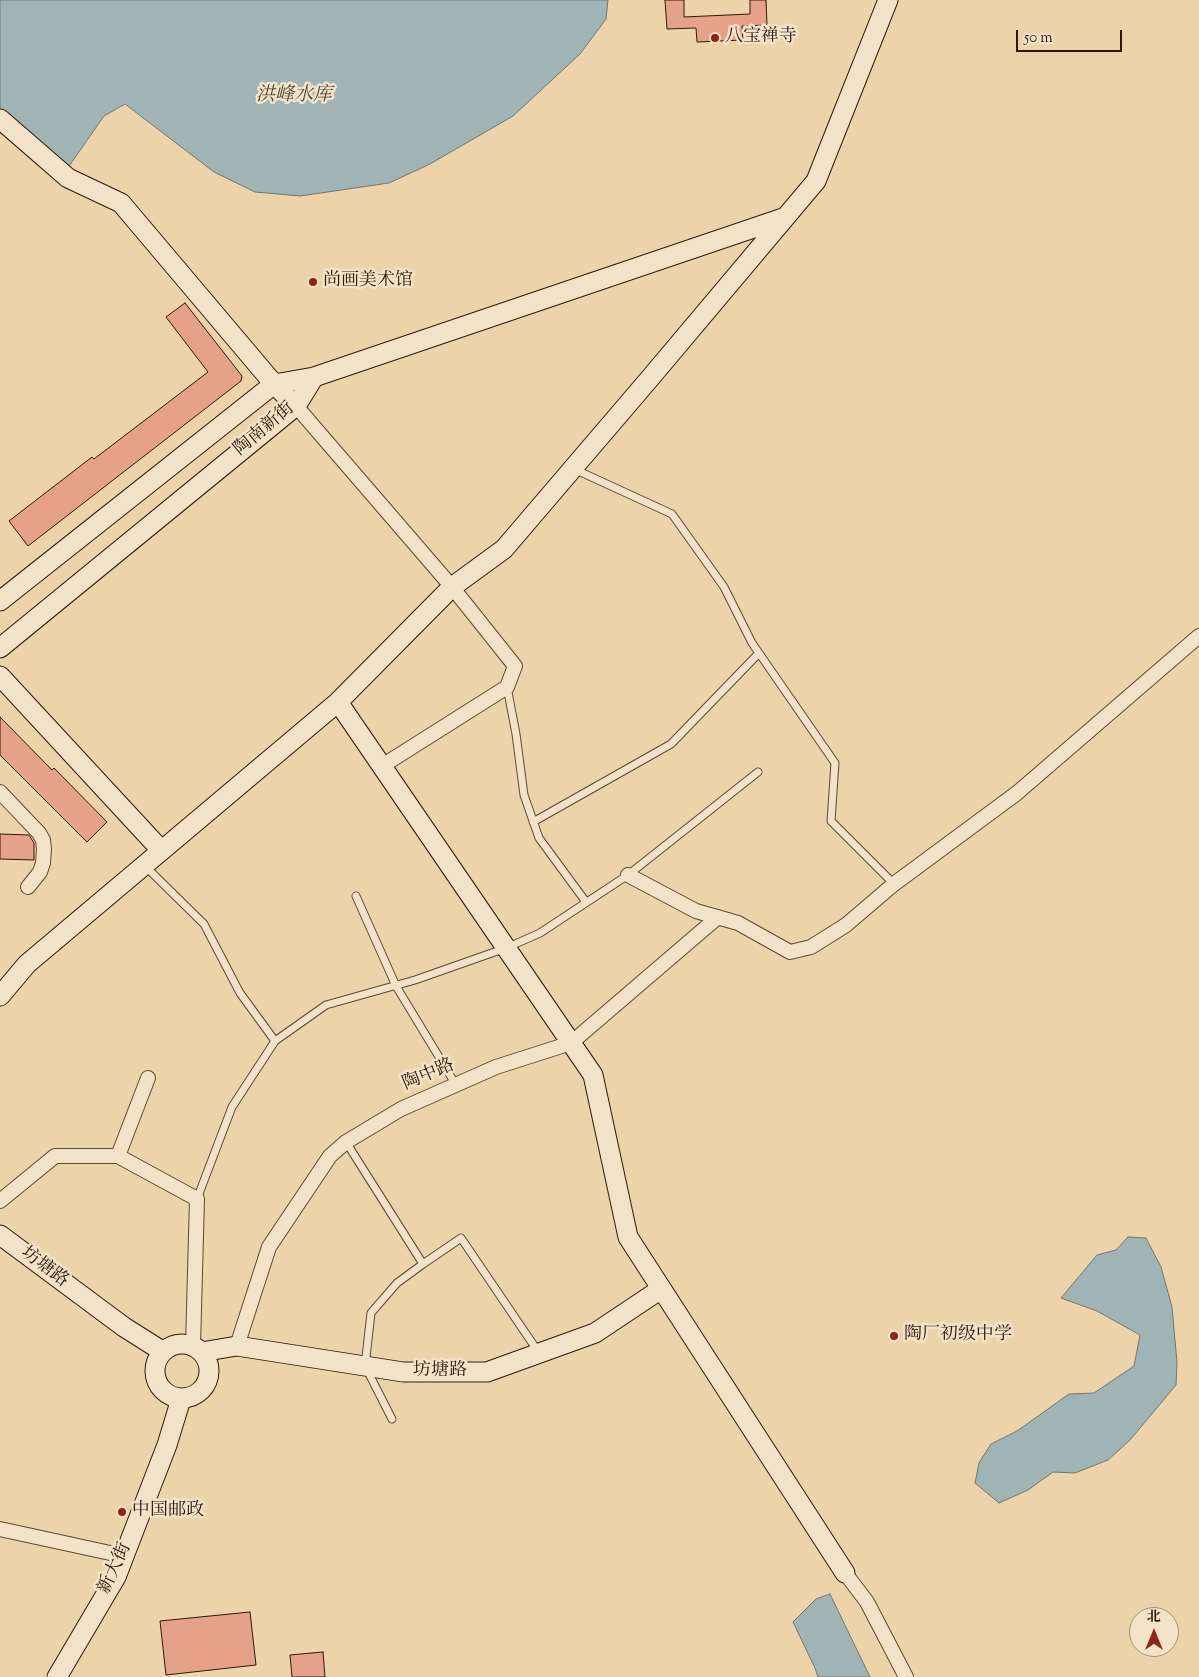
<!DOCTYPE html>
<meta charset="utf-8">
<style>
body{margin:0}
#map{position:relative;width:1199px;height:1677px;overflow:hidden;background:#edd3a9;font-family:"Sorts Mill Goudy","Noto Serif SC",serif}
canvas{display:block}
.north{position:absolute;left:1129px;top:1607px;width:50px;height:50px;box-sizing:border-box;background:#f3e2c7;border:1px solid #a4927b;border-radius:50%;rotate:0deg;font-size:14px;font-weight:700;line-height:20px;text-align:center;color:#2d190a}
.north::after{content:'';display:block;margin:auto;width:18px;height:22px;background:#8f2418;clip-path:polygon(50% 0,100% 100%,50% 72%,0 100%)}
.scale{position:absolute;left:1016px;top:30px;width:106px;height:22px;box-sizing:border-box;border:2px solid #2d190a;border-top:0;padding-left:6px;font-size:15px;line-height:18px;white-space:nowrap;color:#2d190a;-webkit-text-stroke:4px #f3e2c7;paint-order:stroke}
</style>
<div id="map">
<canvas width="1199" height="1677"></canvas>
<div class="north">北</div>
<div class="scale">50 m</div>
</div>
<script>
const c = document.querySelector('canvas').getContext('2d');
c.lineJoin = 'round';
function paint(path, color) { c.fillStyle = color; c.fill(path, 'evenodd'); }
const poly = rows => new Path2D(rows.map(r => 'M' + r).join(''));
function stroke(path, color, width, dash) { c.strokeStyle = color; c.lineWidth = width; c.lineCap = dash ? 'butt' : 'round'; c.setLineDash(dash || []); c.stroke(path); }
function write(font, color, halo, rows, align = 'center') {
  c.font = font + ' "Sorts Mill Goudy","Noto Serif SC",serif'; c.lineWidth = 5; c.setLineDash([]); c.textBaseline = 'middle'; c.strokeStyle = halo; c.fillStyle = color; for (const [text, x, y, turn = 0] of rows) {
    c.save(); c.translate(x, y); c.rotate((+turn || 0) * Math.PI / 180); c.textAlign = isNaN(turn) ? turn : align; if (halo) c.strokeText(text, 0, 0); c.fillText(text, 0, 0); c.restore();
  }
}
const water = poly([
 [0,0,608,0,606,19,580,54,513,116,430,164,389,183,300,196,255,192,214,172,125,104,104,116,67,169,0,108,0,0],
 [1128,1237,1146,1238,1161,1267,1172,1307,1177,1362,1176,1385,1130,1440,1108,1460,1075,1473,1053,1472,1028,1490,999,1503,975,1483,979,1463,991,1444,1017,1431,1069,1394,1094,1393,1134,1366,1140,1335,1097,1311,1061,1298,1097,1255,1116,1250,1128,1237],
 [830,1594,870,1677,818,1677,815,1668,793,1622,816,1599,830,1594]
]);
paint(water, '#a0b4b5');
stroke(water, '#727671', 1);
const building = poly([
 [665,0,684,0,684,17,750,14,750,0,766,0,767,25,742,26,743,40,697,42,696,28,667,29,665,0],
 [185,303,242,376,241,381,28,546,9,521,92,457,94,459,208,372,166,317,185,303],
 [0,717,52,770,54,768,107,822,87,842,0,755,0,717],
 [0,834,29,835,34,843,34,860,0,859,0,834],
 [250,1612,256,1665,166,1675,160,1621,250,1612],
 [323,1652,325,1677,292,1677,290,1655,323,1652]
]);
paint(building, '#e6a289');
stroke(building, '#2d190a', 1);
const lane = poly([
 [574,469,672,514,724,587,752,643,835,763,831,821,894,884],
 [507,687,516,734,524,795,539,838,586,902],
 [533,822,671,744,759,653],
 [146,867,204,924,240,993,275,1041],
 [356,896,396,986,456,1085],
 [346,1142,423,1264,461,1238,539,1353],
 [197,1199,232,1107,275,1041,326,1005,415,980,506,948,540,933,628,875,758,772],
 [392,1419,365,1366,371,1313,397,1283,423,1264]
]);
const street = poly([
 [296,406,452,587,515,666,507,687,382,766],
 [0,792,39,833,43,840,44,849,43,863,40,872,28,887],
 [628,875,696,911,738,923,790,952,811,947,846,925,894,884,1017,793,1199,636],
 [118,1156,148,1078],
 [0,1201,55,1156,118,1156,197,1199,193,1346],
 [237,1346,269,1247,330,1156,346,1142,401,1109,496,1067,571,1043,718,917],
 [0,1529,124,1556],
 [845,1573,867,1602,906,1677]
]);
const secondary = poly([
 [0,119,68,178,121,203,274,384,296,406],
 [0,601,274,384,314,377,783,218],
 [0,648,296,406,314,377],
 [0,676,161,850],
 [338,702,593,1075,628,1237,845,1573],
 [0,996,27,964,338,702,452,587,504,549,651,377,816,181,888,0],
 [0,1235,124,1327,162,1351],
 '155 1371a27 27 0 1 1 54 0a27 27 0 1 1-54 0Z',
 [201,1352,237,1346,403,1372,487,1372,595,1333,661,1289],
 [57,1677,116,1577,167,1445,181,1399]
]);
stroke(lane, '#5d4832', 9);
stroke(street, '#5d4832', 16);
stroke(secondary, '#2d190a', 21);
stroke(lane, '#f3e2c7', 7);
stroke(street, '#f3e2c7', 14);
stroke(secondary, '#f3e2c7', 19);
for (const [x, y, r, color] of [
 [715,38,5,"#8f2418"],
 [313,282,5,"#8f2418"],
 [894,1336,5,"#8f2418"],
 [122,1512,5,"#8f2418"]
]) { const dot = new Path2D(); dot.arc(x, y, r, 0, 2 * Math.PI); c.fillStyle = color; c.fill(dot); stroke(dot, '#f3e2c7', 2); }
write('18px', '#2d190a', '#f3e2c7', [
 ["八宝禅寺",725,38],
 ["尚画美术馆",323,282],
 ["陶厂初级中学",904,1336],
 ["中国邮政",132,1512]
], 'left');
write('18px', '#2d190a', '#f3e2c7', [
 ["陶南新街",265,430,-40],
 ["陶中路",429,1076,-23],
 ["坊塘路",44,1268,37],
 ["坊塘路",440,1372],
 ["新大街",116,1569,-65]
]);
write('italic 19px', '#50483d', '#f3e2c7', [
 ["洪峰水库",294,97]
]);
</script>
